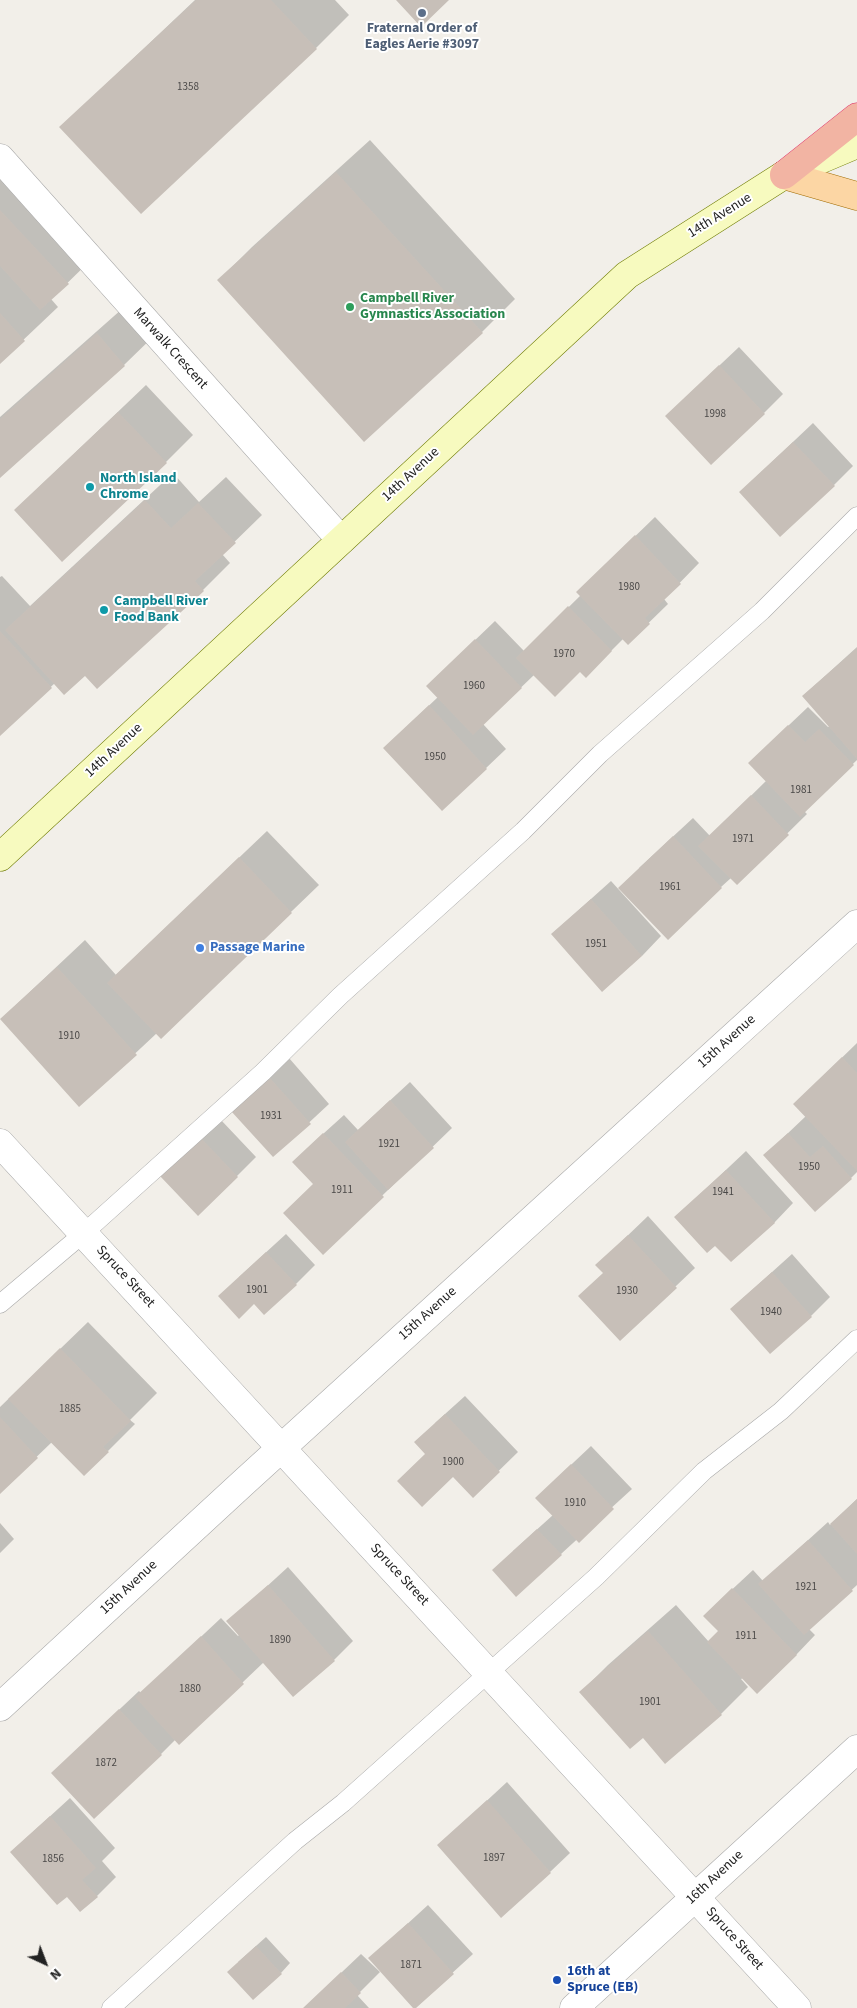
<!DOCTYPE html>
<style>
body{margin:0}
#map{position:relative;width:857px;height:2008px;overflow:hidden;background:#f2efe9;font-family:"Source Sans 3",sans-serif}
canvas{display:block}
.north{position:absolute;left:20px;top:1938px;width:50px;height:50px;-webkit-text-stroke:4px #fff;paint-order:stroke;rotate:137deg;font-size:14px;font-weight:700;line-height:20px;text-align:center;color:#222}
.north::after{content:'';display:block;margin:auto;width:18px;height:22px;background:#222;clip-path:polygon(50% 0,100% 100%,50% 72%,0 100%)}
</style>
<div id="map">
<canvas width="857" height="2008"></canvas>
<div class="north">N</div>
</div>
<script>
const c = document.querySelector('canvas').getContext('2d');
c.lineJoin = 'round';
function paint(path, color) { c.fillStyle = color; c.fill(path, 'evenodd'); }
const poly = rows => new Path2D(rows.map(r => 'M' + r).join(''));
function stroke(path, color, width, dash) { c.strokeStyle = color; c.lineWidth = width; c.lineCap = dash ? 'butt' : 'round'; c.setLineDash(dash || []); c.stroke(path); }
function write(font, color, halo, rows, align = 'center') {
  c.font = font + ' "Source Sans 3",sans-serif'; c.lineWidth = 4; c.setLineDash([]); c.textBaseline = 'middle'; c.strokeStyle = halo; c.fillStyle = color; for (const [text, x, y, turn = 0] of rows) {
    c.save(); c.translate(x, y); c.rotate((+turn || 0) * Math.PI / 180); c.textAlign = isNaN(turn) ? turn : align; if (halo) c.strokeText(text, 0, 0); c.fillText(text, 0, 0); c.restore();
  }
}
paint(poly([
 [195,0,335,0,349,15,316,48,61,127],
 [370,140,515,299,482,332,219,280,252,247],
 [0,153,95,256,51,299,58,307,0,362],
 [131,301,158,332,124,365,0,477,0,417],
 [739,347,783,394,764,413,686,397],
 [146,385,193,435,166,462,15,510],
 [813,423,853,466,834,485,740,492],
 [173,473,199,502,226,477,262,515,222,554,230,563,203,590,85,674,55,683,0,734,0,577,2,576,30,606],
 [655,517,699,563,664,599,668,604,628,643,623,639,586,676,580,670,534,675,483,724,506,749,442,810,384,748,438,697,447,667,495,621,524,651,581,595,597,573],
 [857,647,857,760,804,811,807,814,737,883,731,878,721,887,639,868,693,818,710,836,767,780,769,744,808,707,828,727,830,726,803,696],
 [267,831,319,885,161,1037,157,1033,80,1105,1,1019,85,940,116,975],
 [611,881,661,936,642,956,552,934],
 [857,1043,857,1172,851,1178,765,1155,806,1116,822,1077],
 [289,1058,329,1104,273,1156,233,1111],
 [410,1082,452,1128,323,1253,313,1143,344,1115,358,1130],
 [221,1120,256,1157,237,1176,162,1176],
 [746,1151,793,1203,774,1223,715,1244,676,1217],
 [648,1216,695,1268,620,1339,604,1272,597,1265],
 [286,1234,315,1265,296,1284,239,1277],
 [792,1254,830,1297,811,1316,731,1309],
 [88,1322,157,1393,130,1420,135,1424,108,1451,52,1442,0,1492,0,1407],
 [465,1396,518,1452,473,1496,453,1475,426,1453,435,1423],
 [591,1446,632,1489,561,1554,513,1551,553,1515,556,1479],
 [857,1499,857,1585,809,1629,815,1635,796,1655,741,1679,748,1687,721,1714,643,1737,581,1692,608,1665,676,1605,709,1642,720,1631,724,1597,753,1570,763,1581,828,1522,830,1525],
 [0,1523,14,1539,0,1553],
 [288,1567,353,1641,334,1660,264,1662,179,1743,176,1739,161,1754,72,1754,139,1691,141,1693,221,1618,238,1636,239,1635,228,1622],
 [507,1782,570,1853,550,1872,439,1845],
 [70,1798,115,1848,102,1861,116,1877,97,1896,67,1895,11,1852],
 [428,1905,473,1954,414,2008,370,1958],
 [266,1937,290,1963,281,1973,238,1962],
 [361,1954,380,1972,357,1995,369,2008,304,2008]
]), '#0003');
paint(poly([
 [196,0,271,0,317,49,141,214,59,127],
 [396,0,449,0,421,27],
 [336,172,483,333,364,442,217,280],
 [0,210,69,284,40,310,0,266],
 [0,313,25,341,0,364],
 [97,333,125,366,0,478,0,419],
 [719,365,765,414,711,465,665,416],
 [118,412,167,463,62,562,14,510],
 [793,442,835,486,780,537,739,492],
 [145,500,171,528,198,503,236,543,195,581,204,591,97,689,85,676,64,695,5,630],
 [635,535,681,584,645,618,650,624,628,645,576,592],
 [568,606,612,651,586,678,580,672,555,697,516,658],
 [0,631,52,688,0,736],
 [475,639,522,688,473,735,426,686],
 [857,648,857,759,802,696],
 [429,705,487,769,442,811,383,748],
 [788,725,805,742,819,729,854,765,800,817,748,763],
 [751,795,789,835,737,885,698,846],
 [673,836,722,888,668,940,618,888],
 [239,857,292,913,161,1039,107,983],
 [591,899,642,956,602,992,551,934],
 [57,967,137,1055,79,1107,0,1019],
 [842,1057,857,1073,857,1171,793,1104],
 [269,1077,311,1124,273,1157,231,1111],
 [390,1100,434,1148,388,1190,345,1142],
 [323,1133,384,1197,323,1255,283,1213,313,1184,292,1162],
 [788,1133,810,1157,823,1146,852,1179,815,1212,763,1155],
 [201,1138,238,1177,198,1216,160,1176],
 [726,1170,775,1223,731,1262,715,1246,707,1253,674,1217],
 [628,1235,677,1288,620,1341,578,1296,603,1273,595,1265],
 [266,1252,297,1285,264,1315,254,1304,239,1319,218,1296],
 [772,1272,812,1317,770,1354,730,1309],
 [60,1348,131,1421,103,1447,109,1452,84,1476,8,1399],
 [445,1414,500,1472,473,1498,453,1477,422,1507,397,1481,425,1454,414,1442],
 [0,1417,38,1458,0,1494],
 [571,1464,614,1509,579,1543,535,1498],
 [857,1499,857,1554,830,1524],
 [537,1529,562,1555,516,1597,492,1570],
 [808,1540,853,1591,804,1635,758,1584],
 [268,1585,335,1661,293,1697,226,1621],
 [732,1588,797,1655,757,1694,707,1642,718,1631,703,1616],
 [648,1631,722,1715,665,1764,643,1738,630,1749,579,1692],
 [201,1636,244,1684,179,1745,135,1697],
 [119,1709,162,1755,94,1819,51,1773],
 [487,1800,551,1873,501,1918,437,1845],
 [50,1816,96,1868,82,1880,98,1897,80,1912,67,1897,57,1905,10,1852],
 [408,1923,454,1974,416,2008,413,2008,368,1958],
 [256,1946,282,1974,253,2000,227,1972],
 [341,1972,361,1993,345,2008,303,2008]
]), '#c7bfb8');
const service = poly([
 [0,1304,84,1233,263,1072,340,996,523,831,600,754,762,611,857,516],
 [111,2008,295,1841,343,1803,596,1577,704,1471,781,1411,857,1339]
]);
const minor = poly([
 [0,158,341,540],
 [0,1143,797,2008],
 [0,1707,244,1482,857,924]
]);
const tertiary = poly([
 [574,2008,857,1749]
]);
const secondary = poly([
 [0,857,627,275,784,175,857,144]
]);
const primary = poly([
 [784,175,857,196]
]);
const trunk = poly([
 [784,175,857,117]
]);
stroke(service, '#a9a9a9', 19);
stroke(minor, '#a9a9a9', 29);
stroke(tertiary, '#a9a9a9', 29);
stroke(secondary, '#707d05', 29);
stroke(primary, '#a06b00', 29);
stroke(trunk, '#dc2a67', 29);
stroke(service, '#fff', 18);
stroke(minor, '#fff', 28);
stroke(tertiary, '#fff', 28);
stroke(secondary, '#f7fabf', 28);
stroke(primary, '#fcd6a4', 28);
stroke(trunk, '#f2b4a3', 28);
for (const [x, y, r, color] of [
 [422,13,5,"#5c6f8a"],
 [350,307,5,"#2e9e5b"],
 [90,487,5,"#0f9aa8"],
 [104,610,5,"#0f9aa8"],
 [200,948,5,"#3f7fe0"],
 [557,1980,5,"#1a4fb4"]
]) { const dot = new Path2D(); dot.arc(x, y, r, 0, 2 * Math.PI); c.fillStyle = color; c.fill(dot); stroke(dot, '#fff', 2); }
write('11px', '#4b4948', null, [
 ["1358",188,88],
 ["1998",715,415],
 ["1980",629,588],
 ["1970",564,655],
 ["1960",474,687],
 ["1950",435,758],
 ["1981",801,791],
 ["1971",743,840],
 ["1961",670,888],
 ["1951",596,945],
 ["1910",69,1037],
 ["1931",271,1117],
 ["1921",389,1145],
 ["1950",809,1168],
 ["1911",342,1191],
 ["1941",723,1193],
 ["1901",257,1291],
 ["1930",627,1292],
 ["1940",771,1313],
 ["1885",70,1410],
 ["1900",453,1463],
 ["1910",575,1504],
 ["1921",806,1588],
 ["1911",746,1637],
 ["1890",280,1641],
 ["1880",190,1690],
 ["1901",650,1703],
 ["1872",106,1764],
 ["1897",494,1859],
 ["1856",53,1860],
 ["1871",411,1966]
]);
write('bold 14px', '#4e5e75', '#fff', [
 ["Fraternal Order of",422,29],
 ["Eagles Aerie #3097",422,45]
]);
write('14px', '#222', '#fff', [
 ["14th Avenue",720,216,-32],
 ["Marwalk Crescent",170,349,48],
 ["14th Avenue",411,475,-43],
 ["14th Avenue",114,751,-43],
 ["15th Avenue",727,1042,-42],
 ["Spruce Street",125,1277,47],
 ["15th Avenue",428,1314,-42],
 ["Spruce Street",399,1575,47],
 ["15th Avenue",129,1588,-43],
 ["16th Avenue",715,1878,-43],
 ["Spruce Street",734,1939,48]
]);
write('bold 14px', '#27864d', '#fff', [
 ["Campbell River",360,299],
 ["Gymnastics Association",360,315]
], 'left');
write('bold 14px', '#0d838f', '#fff', [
 ["North Island",100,479],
 ["Chrome",100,495],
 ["Campbell River",114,602],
 ["Food Bank",114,618]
], 'left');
write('bold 14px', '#366cbe', '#fff', [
 ["Passage Marine",210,948]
], 'left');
write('bold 14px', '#164399', '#fff', [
 ["16th at",567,1972],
 ["Spruce (EB)",567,1988]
], 'left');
</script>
